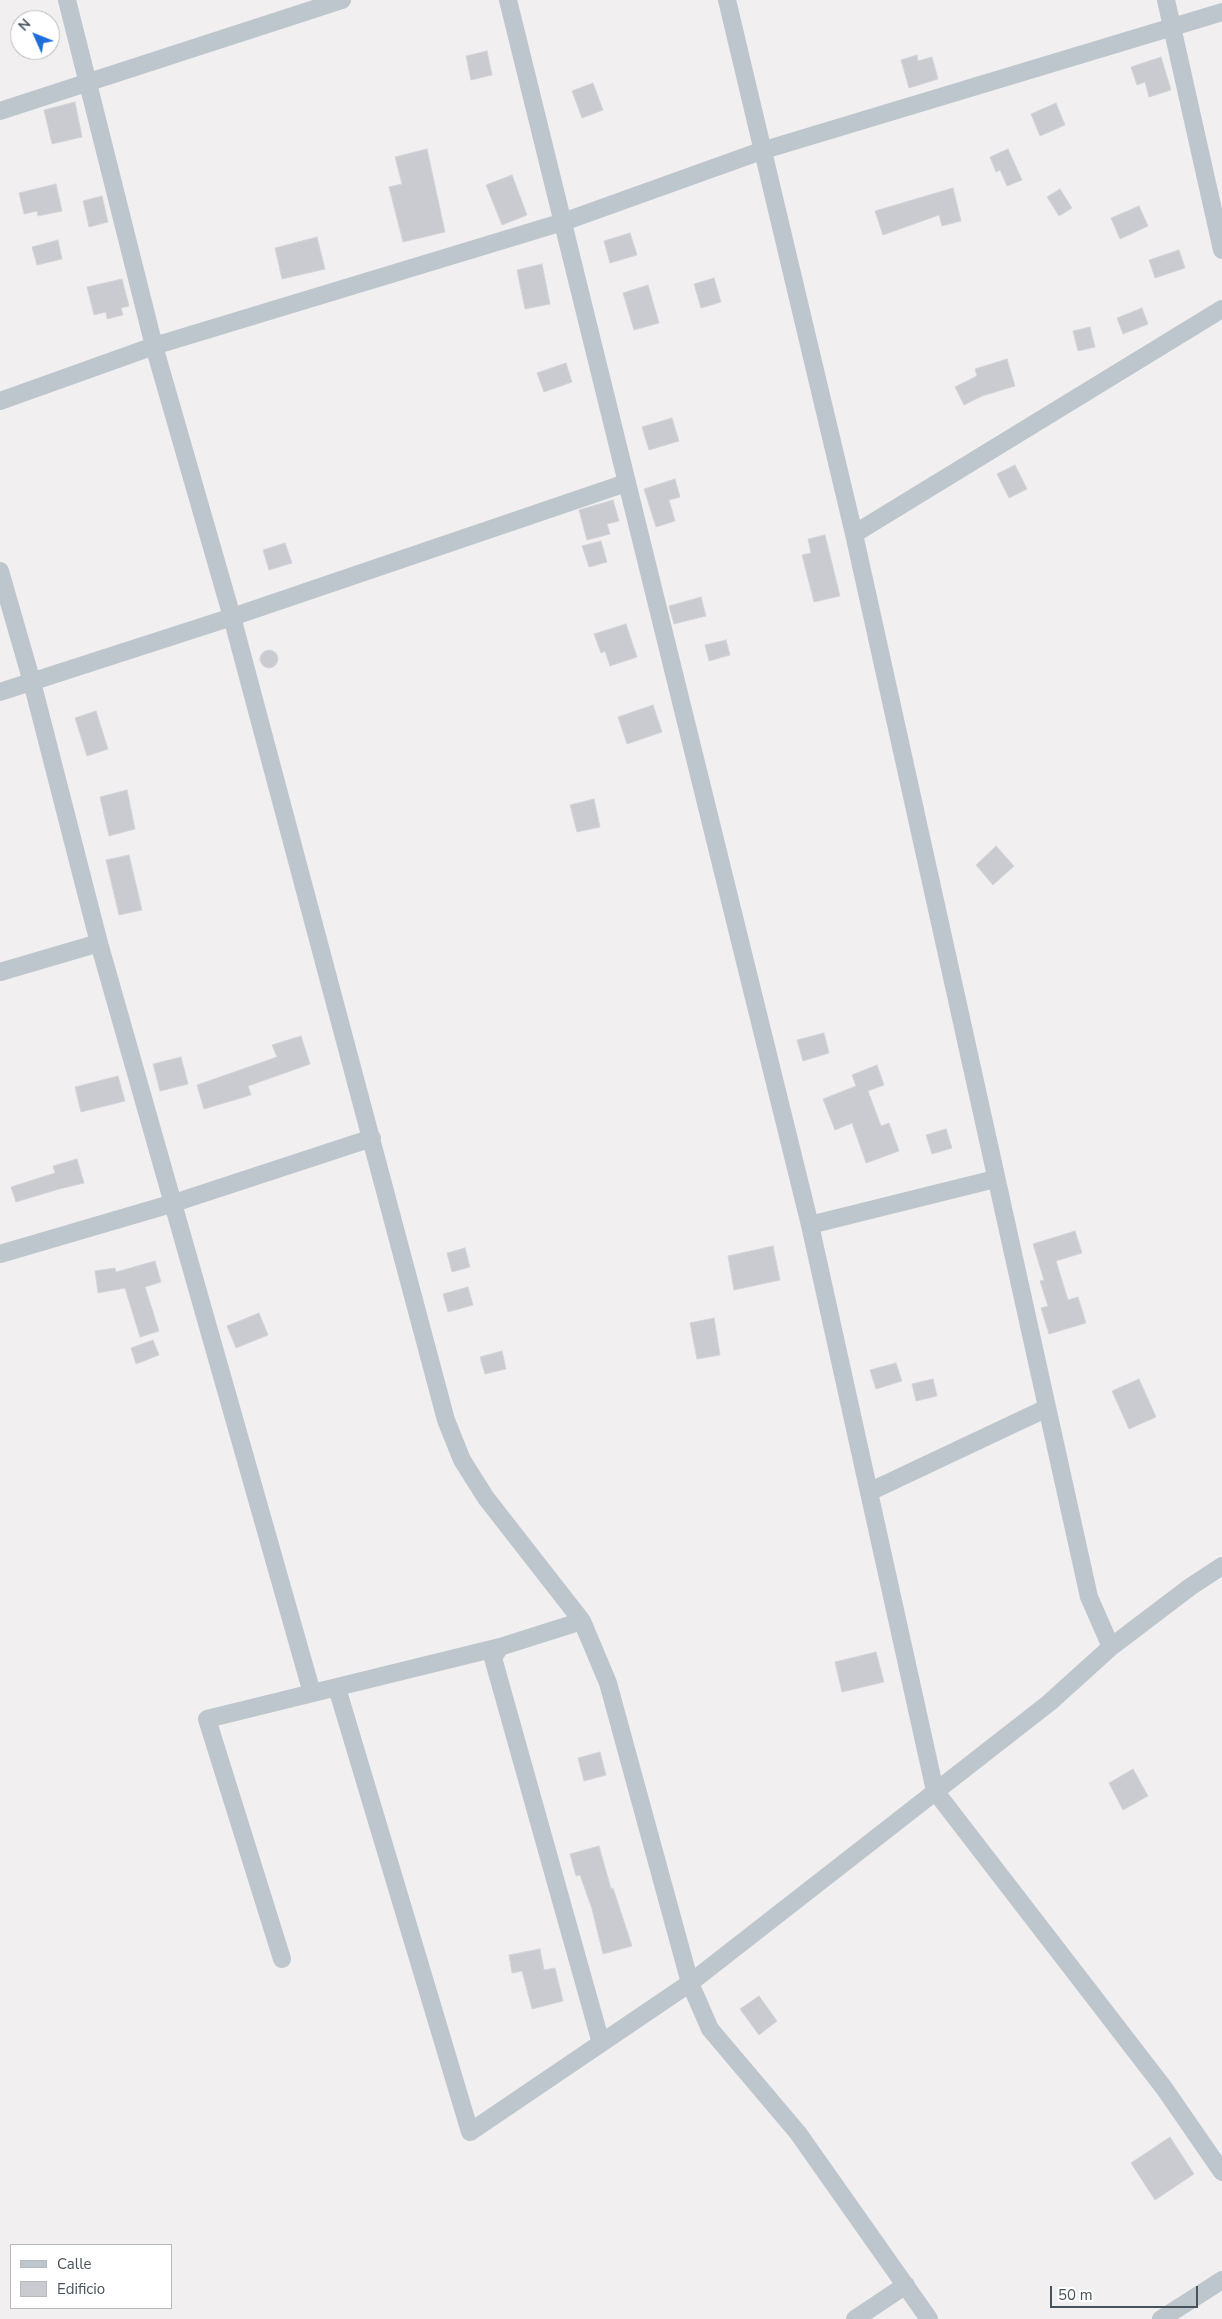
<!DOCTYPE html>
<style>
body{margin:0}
#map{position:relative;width:1222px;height:2319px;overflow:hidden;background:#f1efef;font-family:"Nunito Sans",sans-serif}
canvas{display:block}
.legend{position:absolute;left:10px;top:2244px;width:162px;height:65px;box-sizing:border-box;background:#fff;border:1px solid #b5babe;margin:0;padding:6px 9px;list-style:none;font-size:15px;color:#47525c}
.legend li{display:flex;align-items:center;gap:10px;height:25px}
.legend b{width:25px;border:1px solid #b5babe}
.north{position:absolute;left:10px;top:10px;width:50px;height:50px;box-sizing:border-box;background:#fff;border:1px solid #b5babe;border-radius:50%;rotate:314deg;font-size:14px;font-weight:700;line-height:20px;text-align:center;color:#47525c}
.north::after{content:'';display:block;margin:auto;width:18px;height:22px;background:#1e6edc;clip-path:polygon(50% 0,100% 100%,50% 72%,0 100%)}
.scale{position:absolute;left:1050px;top:2286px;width:148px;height:22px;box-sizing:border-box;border:2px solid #47525c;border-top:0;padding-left:6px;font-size:15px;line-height:18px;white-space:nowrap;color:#47525c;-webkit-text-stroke:4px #fff;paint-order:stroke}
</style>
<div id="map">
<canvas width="1222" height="2319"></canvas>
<ul class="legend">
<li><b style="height:6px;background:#bdc6cd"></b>Calle</li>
<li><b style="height:14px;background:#c9cbd1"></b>Edificio</li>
</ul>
<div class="north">N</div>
<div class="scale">50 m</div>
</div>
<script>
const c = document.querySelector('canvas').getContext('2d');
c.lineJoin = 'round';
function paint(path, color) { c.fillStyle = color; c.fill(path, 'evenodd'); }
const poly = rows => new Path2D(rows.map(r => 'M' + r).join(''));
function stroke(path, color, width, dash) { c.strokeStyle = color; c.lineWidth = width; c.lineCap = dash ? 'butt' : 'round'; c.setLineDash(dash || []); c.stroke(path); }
const building = poly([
 [487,51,492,75,471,80,466,56,487,51],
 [917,55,918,61,932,57,938,79,909,88,901,60,917,55],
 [1161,57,1171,90,1149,97,1145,82,1137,85,1131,67,1161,57],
 [593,83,603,110,582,118,572,91,593,83],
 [75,102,82,137,52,144,44,110,75,102],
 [1056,103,1065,125,1040,136,1031,114,1056,103],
 [427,149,445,232,403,242,389,187,402,184,395,157,427,149],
 [1008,149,1022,180,1007,186,1000,170,996,172,990,157,1008,149],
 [512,175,527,215,502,225,486,185,512,175],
 [56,184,62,211,38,216,37,211,24,214,19,193,56,184],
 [953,188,961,221,942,226,939,215,883,235,875,211,953,188],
 [1060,189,1072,208,1059,216,1047,197,1060,189],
 [102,196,108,222,89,227,83,201,102,196],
 [1139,206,1148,226,1120,239,1111,218,1139,206],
 [630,233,637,255,610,263,604,241,630,233],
 [317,237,325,269,282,279,275,248,317,237],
 [58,240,62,259,37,265,32,247,58,240],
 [1179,250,1185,268,1155,278,1149,260,1179,250],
 [542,264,550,304,525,309,517,270,542,264],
 [714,278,721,302,701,308,694,284,714,278],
 [122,279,129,306,121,308,123,315,107,319,106,312,94,315,87,287,122,279],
 [648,285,659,323,634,330,623,293,648,285],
 [1142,308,1148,324,1123,334,1117,318,1142,308],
 [1090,327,1095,347,1078,351,1073,331,1090,327],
 [1007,359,1015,386,982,396,964,405,955,387,977,376,975,369,1007,359],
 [566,363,572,382,544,392,537,373,566,363],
 [672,418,679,441,649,450,642,427,672,418],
 [1015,465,1027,489,1009,498,997,474,1015,465],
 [675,479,680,497,669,500,675,521,656,527,644,489,675,479],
 [613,500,619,521,607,524,610,534,587,540,579,510,613,500],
 [825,535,840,596,814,602,802,555,811,553,808,539,825,535],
 [601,541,607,562,589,567,582,546,601,541],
 [285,543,292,563,269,570,263,550,285,543],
 [701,597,706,616,674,624,669,606,701,597],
 [626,624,637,657,610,666,605,651,601,653,594,634,626,624],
 [726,640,730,655,709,661,705,645,726,640],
 '260 659a9 9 0 1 1 18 0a9 9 0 1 1-18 0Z',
 [653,705,662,732,627,744,618,717,653,705],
 [96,711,108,749,87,756,75,718,96,711],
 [127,790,135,829,109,836,100,797,127,790],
 [594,799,600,827,577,832,570,805,594,799],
 [996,846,1014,866,993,885,976,865,996,846],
 [129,855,142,910,119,915,106,860,129,855],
 [824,1033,829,1053,803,1061,797,1040,824,1033],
 [301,1036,310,1064,248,1086,251,1095,204,1109,197,1085,277,1057,272,1045,301,1036],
 [181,1057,188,1084,160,1091,153,1064,181,1057],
 [877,1065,884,1085,868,1091,881,1126,889,1123,899,1151,866,1163,852,1123,835,1130,823,1099,856,1086,852,1075,877,1065],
 [118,1076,125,1101,81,1112,75,1087,118,1076],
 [946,1129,952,1148,932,1154,926,1135,946,1129],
 [77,1159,84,1183,59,1189,16,1202,11,1187,55,1173,53,1166,77,1159],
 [1075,1231,1082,1253,1056,1261,1068,1300,1078,1297,1086,1323,1049,1334,1041,1308,1048,1306,1040,1281,1044,1280,1033,1244,1075,1231],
 [773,1246,780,1280,734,1290,728,1256,773,1246],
 [465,1248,470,1267,452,1272,447,1253,465,1248],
 [155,1261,161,1282,145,1287,159,1331,140,1337,125,1288,98,1293,95,1271,115,1268,116,1272,155,1261],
 [468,1287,473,1305,448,1312,443,1294,468,1287],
 [259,1313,268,1335,236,1348,227,1326,259,1313],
 [714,1318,720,1355,697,1359,690,1323,714,1318],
 [153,1340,159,1355,136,1364,131,1348,153,1340],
 [502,1351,506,1369,485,1374,480,1357,502,1351],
 [896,1363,902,1381,876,1389,870,1370,896,1363],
 [933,1379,937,1396,916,1401,912,1384,933,1379],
 [1139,1379,1156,1417,1129,1429,1112,1391,1139,1379],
 [876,1652,884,1682,842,1692,835,1662,876,1652],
 [600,1752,606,1775,584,1781,578,1758,600,1752],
 [1133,1769,1148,1796,1123,1810,1109,1783,1133,1769],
 [599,1846,611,1889,613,1888,632,1946,603,1954,592,1909,580,1875,576,1876,570,1854,599,1846],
 [540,1949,544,1970,555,1968,563,2001,532,2009,522,1971,512,1973,509,1955,540,1949],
 [759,1996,777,2021,759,2035,740,2009,759,1996],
 [1170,2137,1194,2174,1155,2200,1131,2163,1170,2137]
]);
paint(building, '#c9cbd1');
stroke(building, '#d3d5da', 1);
stroke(poly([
 [67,0,154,346,232,617,446,1420,462,1460,486,1498,582,1621,608,1683,690,1983,710,2029,798,2133,929,2319],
 [508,0,810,1225,935,1791,1164,2088,1222,2172],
 [727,0,854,534,1089,1597,1111,1647],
 [1166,0,1222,250],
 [0,111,342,0],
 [0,401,154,346,563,222,761,151,1222,12],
 [854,534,1222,309],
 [0,571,32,682,99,943,312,1693],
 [0,692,232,617,626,483],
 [0,972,99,943],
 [810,1225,995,1179],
 [0,1254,174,1203,372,1138],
 [869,1492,1047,1408],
 [500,1647,493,1658,601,2043],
 [337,1688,470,2132,690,1983,1049,1703,1111,1647,1190,1587,1222,1566],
 [282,1959,207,1719,500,1647,582,1621],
 [855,2319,906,2285],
 [1161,2319,1222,2280]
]), '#bdc6cd', 18);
</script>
